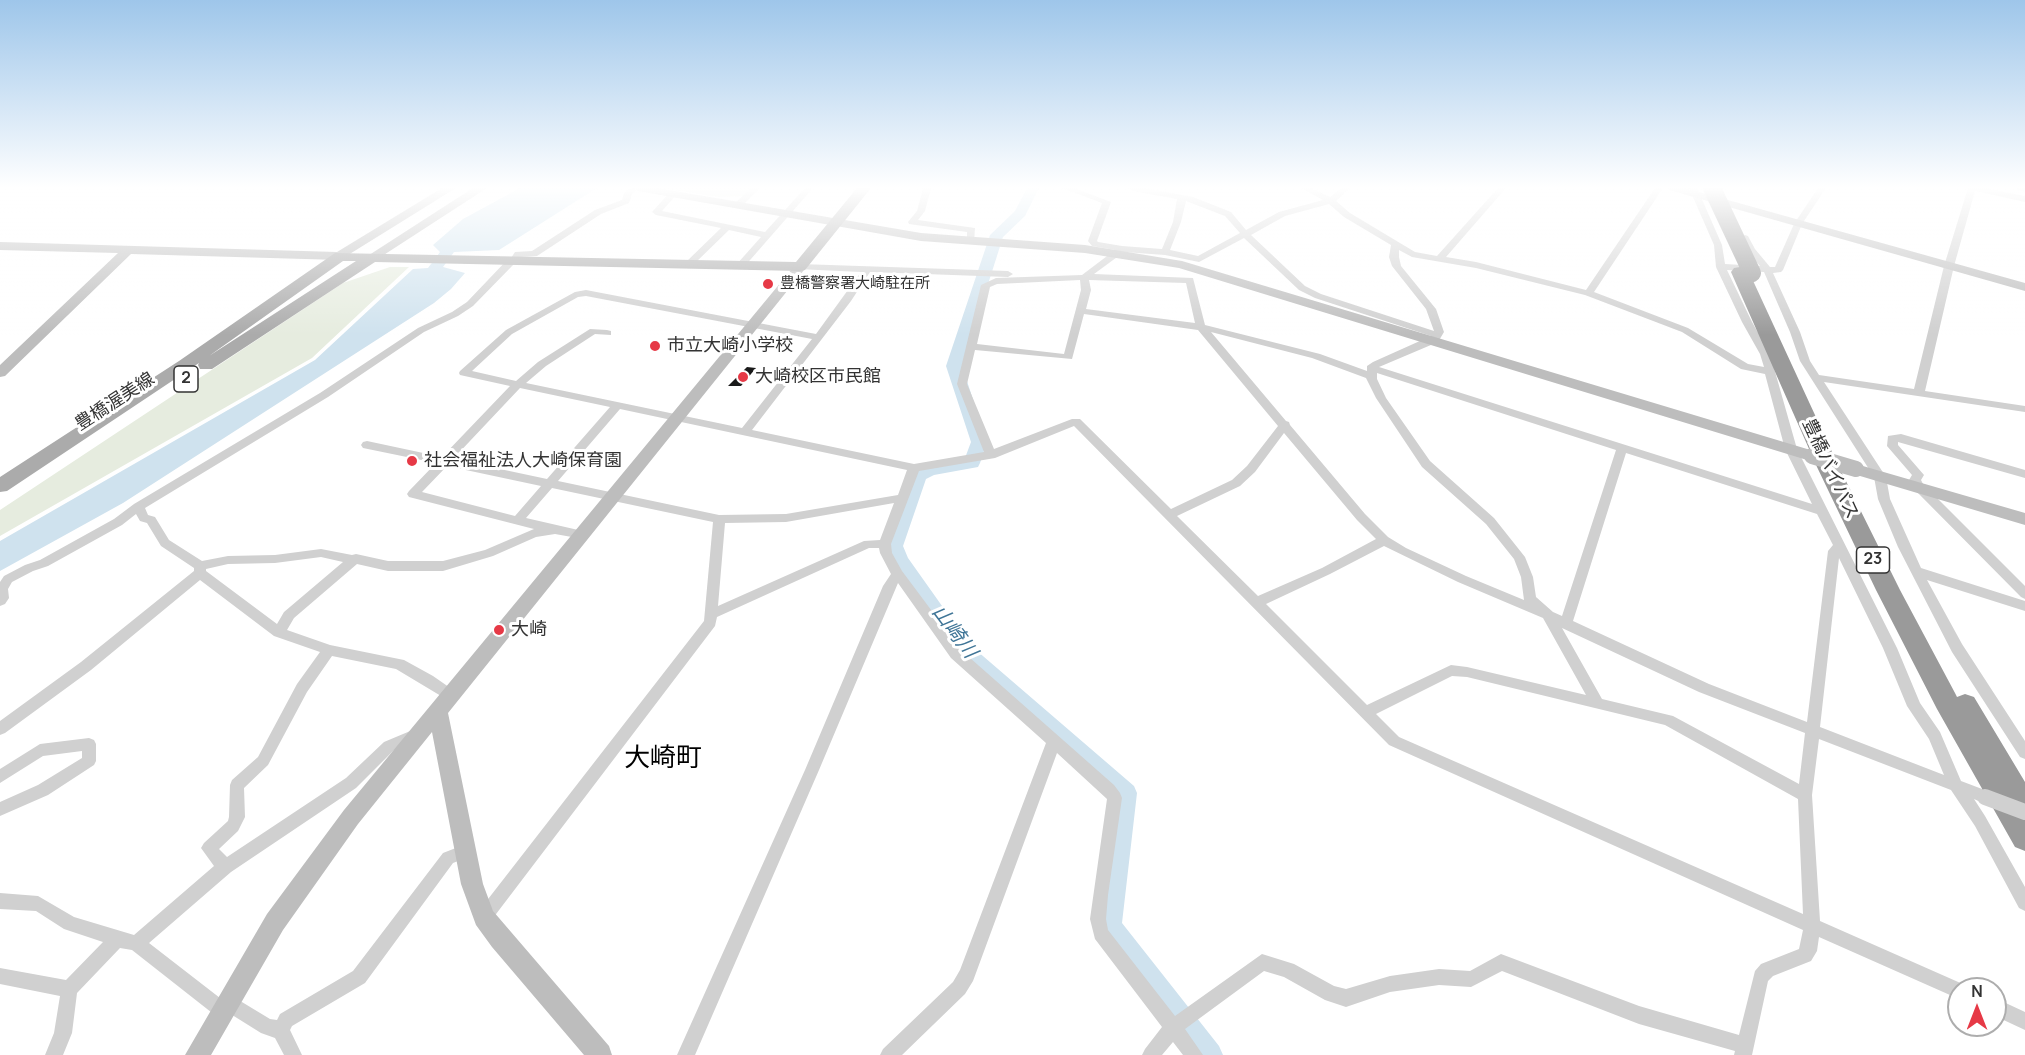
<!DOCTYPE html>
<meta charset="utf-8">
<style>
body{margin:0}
#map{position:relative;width:2025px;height:1055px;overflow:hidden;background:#fff;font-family:Manrope,sans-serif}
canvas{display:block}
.north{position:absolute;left:1947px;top:977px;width:60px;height:60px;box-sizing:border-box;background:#fff;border:2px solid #adadad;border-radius:50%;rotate:0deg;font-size:16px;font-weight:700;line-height:24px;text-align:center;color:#333}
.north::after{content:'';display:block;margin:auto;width:21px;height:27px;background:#e63946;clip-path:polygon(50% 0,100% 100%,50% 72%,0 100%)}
</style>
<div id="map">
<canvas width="2025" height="1055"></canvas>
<div class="north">N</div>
</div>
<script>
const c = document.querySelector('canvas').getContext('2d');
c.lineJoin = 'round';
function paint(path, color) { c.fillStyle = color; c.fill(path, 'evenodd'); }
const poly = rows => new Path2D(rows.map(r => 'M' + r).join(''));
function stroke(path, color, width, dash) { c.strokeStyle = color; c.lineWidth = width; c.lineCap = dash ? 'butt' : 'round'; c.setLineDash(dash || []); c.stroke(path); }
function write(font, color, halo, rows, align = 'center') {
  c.font = font + ' Manrope,"Noto Sans JP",sans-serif'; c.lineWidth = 6; c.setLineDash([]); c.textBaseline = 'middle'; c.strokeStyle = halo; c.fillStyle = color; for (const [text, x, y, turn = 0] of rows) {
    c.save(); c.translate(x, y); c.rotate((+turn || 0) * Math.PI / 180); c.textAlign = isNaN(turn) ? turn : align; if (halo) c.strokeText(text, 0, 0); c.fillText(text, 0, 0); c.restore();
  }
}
paint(poly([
 [660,188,754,188,744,196,719,197],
 [390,267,409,267,312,358,0,536,0,510,343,283]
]), '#e6ecdf');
paint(poly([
 [520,188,597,188,499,250,454,252,443,267,465,273,451,289,434,303,123,503,0,571,0,541,315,360,413,269,428,268,440,252,433,245,463,219]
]), '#cfe2ee');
paint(poly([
 [1027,188,1039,188,1025,216,1003,237,962,366,987,442,980,463,978,467,934,475,926,479,903,546,908,558,969,644,1134,786,1137,793,1122,923,1219,1046,1223,1055,1193,1055,1100,934,1097,926,1114,797,955,656,893,565,885,546,913,472,930,464,965,458,971,442,946,366,990,235,1015,211,1027,188]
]), '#cfe2ee');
paint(poly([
 [747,367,756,368,741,386,728,386]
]), '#1a1a1a');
paint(poly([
 [629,188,636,190,632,194,629,203,601,214,537,256,521,257,517,263,514,264,473,306,458,316,424,332,328,397,145,508,148,515,155,517,169,540,202,561,228,556,275,555,321,549,352,555,356,554,388,561,443,561,485,550,534,529,409,497,407,494,409,491,436,463,363,448,361,445,363,442,367,441,442,457,510,386,460,375,459,373,460,371,506,330,575,292,586,290,816,334,861,272,797,269,797,265,800,264,1008,271,1013,274,1008,277,870,272,851,301,752,430,914,464,984,452,957,384,981,285,996,278,1082,275,1115,250,1092,246,1088,241,1102,203,1062,188,1074,188,1111,202,1097,241,1098,242,1122,246,1162,249,1173,222,1177,199,1132,191,1128,188,1144,188,1193,197,1231,212,1246,230,1279,212,1323,200,1301,188,1311,188,1330,197,1341,188,1350,188,1336,201,1350,213,1415,252,1437,256,1498,188,1506,188,1446,257,1476,262,1586,290,1655,188,1663,188,1594,292,1688,328,1748,364,1764,367,1760,354,1742,322,1716,267,1714,245,1689,188,1697,188,1722,245,1725,264,1760,266,1746,250,1741,238,1745,235,1748,236,1755,249,1770,267,1775,267,1794,224,1818,188,1826,188,1802,224,1783,270,1781,272,1773,273,1800,332,1810,361,1819,375,1914,389,1944,266,1968,188,1985,188,2025,196,2025,202,1975,191,1954,266,1925,391,2025,406,2025,412,1824,382,1886,477,1890,499,1921,568,2025,601,2025,611,1927,580,1962,644,2025,741,2025,759,2020,757,1952,652,1898,547,1878,499,1874,477,1800,361,1790,332,1764,272,1727,270,1752,322,1770,354,1797,449,1897,648,1920,703,1940,732,1961,781,1990,792,1992,797,1990,802,1985,804,1974,799,1985,816,2025,887,2025,911,2019,908,1975,826,1951,790,1819,739,1812,795,1820,921,1965,985,1967,989,1959,989,1959,999,1819,937,1817,951,1811,961,1773,976,1768,981,1752,1055,1734,1055,1735,1051,1639,1024,1502,971,1471,987,1439,985,1390,992,1346,1007,1325,1000,1284,977,1264,971,1185,1029,1203,1055,1183,1055,1173,1042,1162,1055,1142,1055,1145,1049,1162,1027,1095,939,1090,919,1107,799,1057,753,973,981,965,994,902,1055,880,1055,883,1049,953,982,960,970,1046,743,951,658,898,583,819,770,695,1055,677,1055,805,770,883,586,891,574,880,553,879,548,869,548,717,617,715,626,490,922,484,925,478,922,476,917,478,912,704,621,713,522,552,488,526,518,587,532,589,535,587,538,583,539,555,534,536,537,493,556,443,571,388,571,357,564,294,618,287,630,330,645,404,660,433,676,456,692,458,696,456,700,451,702,396,669,332,656,307,692,268,765,244,788,245,817,238,831,219,849,227,857,346,778,384,742,415,729,420,731,422,735,420,739,394,750,356,788,231,872,149,943,220,998,227,993,270,1019,277,1020,280,1014,353,971,443,853,466,844,471,846,474,851,471,856,453,863,365,983,292,1026,290,1030,302,1055,284,1055,275,1038,261,1033,229,1013,228,1016,222,1019,216,1016,132,950,120,948,77,993,72,1033,63,1055,45,1055,54,1033,60,996,0,984,0,968,66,980,103,942,64,929,36,911,0,909,0,893,38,896,74,917,134,935,214,866,201,848,204,843,228,821,229,817,230,785,232,780,258,757,297,684,320,652,274,636,200,580,91,670,5,733,0,735,0,721,81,662,194,571,194,568,161,546,147,523,140,521,136,514,122,525,48,566,33,571,12,582,8,589,9,598,5,604,0,606,0,582,4,576,25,565,40,560,114,519,134,504,320,393,418,328,452,312,467,302,508,259,511,258,515,252,532,251,595,210,622,200,624,193,629,188],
 [1186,201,1225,216,1240,233,1198,256,1170,250,1181,222,1186,201],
 [1329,204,1344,217,1391,245,1389,257,1392,266,1426,309,1434,331,1321,294,1305,286,1251,235,1285,216,1329,204],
 [1244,238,1299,290,1315,298,1431,336,1373,362,1367,366,1367,371,1320,354,1205,325,1193,278,1094,274,1124,252,1165,255,1199,262,1244,238],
 [1399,250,1412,257,1476,268,1585,295,1682,332,1741,369,1765,374,1785,449,1812,504,1379,367,1438,342,1444,332,1436,309,1401,266,1399,257,1399,250],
 [1080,280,1081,290,1064,354,977,344,990,287,997,284,1080,280],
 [1089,280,1186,283,1195,323,1086,309,1091,290,1089,280],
 [586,296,812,339,742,428,526,383,546,366,595,334,611,335,611,331,607,330,590,329,538,362,516,381,472,371,512,334,578,297,586,296],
 [1084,314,1198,330,1278,426,1247,466,1232,480,1171,509,1080,419,1072,419,994,449,967,384,975,350,1072,359,1084,314],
 [1211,332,1312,358,1366,378,1376,398,1422,467,1486,524,1514,559,1521,577,1524,600,1466,576,1406,548,1388,537,1365,514,1290,425,1289,422,1286,421,1211,332],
 [1377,373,1616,450,1562,616,1553,612,1536,597,1533,577,1525,557,1494,518,1430,461,1386,398,1377,379,1377,373],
 [520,388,610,407,547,479,453,459,520,388],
 [620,409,907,470,898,495,786,514,719,515,558,481,620,409],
 [1074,426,1389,745,1803,930,1799,949,1761,964,1755,971,1739,1035,1639,1006,1501,954,1470,971,1439,969,1390,976,1346,989,1334,986,1294,964,1262,954,1175,1016,1108,930,1106,919,1108,895,1122,798,1120,793,1114,785,961,650,902,571,892,553,891,544,919,471,995,458,1074,426],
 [1284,433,1357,520,1376,539,1322,568,1258,596,1177,516,1240,486,1255,472,1284,433],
 [1626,453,1817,514,1833,545,1828,551,1807,722,1709,684,1573,621,1626,453],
 [447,466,541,486,515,516,422,492,447,466],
 [894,503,880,540,864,541,718,606,725,523,786,522,894,503],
 [1384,546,1458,582,1543,618,1586,695,1467,667,1451,665,1367,705,1266,604,1330,574,1384,546],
 [321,557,343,562,284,612,277,624,206,571,206,569,228,564,275,563,321,557],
 [1839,558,1883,648,1907,706,1929,739,1944,775,1820,727,1839,558],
 [1562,628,1699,692,1805,733,1799,784,1673,716,1602,699,1562,628],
 [1452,676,1467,677,1665,725,1798,799,1803,914,1399,737,1376,714,1452,676],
 [751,188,760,188,741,207,735,207,735,203,751,188],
 [805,188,813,188,744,267,741,268,736,265,761,237,729,230,692,266,689,267,686,266,686,262,721,228,656,215,652,212,670,192,673,191,677,194,662,211,765,232,805,188],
 [923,188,931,188,925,211,918,220,975,228,974,243,968,243,967,241,967,232,909,224,908,222,917,211,923,188],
 [2017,188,2025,188,2025,192,2018,190,2017,188],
 [1901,434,2025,470,2025,478,1898,442,1898,445,1924,475,1921,480,1923,484,2025,586,2025,599,2021,597,1915,490,1909,480,1912,475,1887,446,1888,436,1901,434],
 [89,738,94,740,96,744,96,761,94,765,48,795,0,816,0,802,38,785,82,758,82,751,43,756,0,783,0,769,40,744,89,738],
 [1995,998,2025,1012,2025,1030,1995,1016,1995,998]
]), '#d0d0d0');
paint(poly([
 [442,188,456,188,340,260,131,254,5,376,0,377,0,365,118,253,0,250,0,242,337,252,442,188],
 [473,188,487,188,376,260,372,261,366,257,473,188],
 [632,188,657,188,921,233,1085,245,1182,261,1817,452,1820,456,1812,461,1807,460,1179,268,1085,253,921,241,638,191,632,188],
 [1667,188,1685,188,2025,283,2025,291,1669,190,1667,188],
 [800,263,804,264,806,267,804,270,448,713,483,884,493,911,609,1046,612,1055,584,1055,492,947,476,925,461,884,432,732,358,824,283,930,211,1055,185,1055,267,914,344,810,796,264,800,263],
 [1856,464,2025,513,2025,525,1850,473,1848,469,1850,465,1856,464]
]), '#bdbdbd');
paint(poly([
 [857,188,871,188,805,270,800,271,375,262,212,369,200,369,198,365,199,363,7,491,0,492,0,477,179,361,335,253,796,262,857,188],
 [343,261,356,261,209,356,343,261]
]), '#ababab');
paint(poly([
 [1740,267,1746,268,1749,272,1839,467,1900,590,1955,693,1957,697,1965,694,1974,697,2025,782,2025,851,2015,847,1937,709,1876,590,1817,467,1731,272,1734,268,1740,267]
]), '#9a9a9a');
stroke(poly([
 [1985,797,2025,812]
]), '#d0d0d0', 16);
stroke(poly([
 [1812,456,1856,469]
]), '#bdbdbd', 16);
stroke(poly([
 [1712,188,1752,273]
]), '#9a9a9a', 18);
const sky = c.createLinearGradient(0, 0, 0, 335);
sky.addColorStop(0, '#9ec6ea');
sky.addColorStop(0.56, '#fff');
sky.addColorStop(1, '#ffffff00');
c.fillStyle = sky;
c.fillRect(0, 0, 2025, 335);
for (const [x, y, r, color] of [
 [768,284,6,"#e63946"],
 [655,346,6,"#e63946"],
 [743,377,6,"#e63946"],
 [412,461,6,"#e63946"],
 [499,630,6,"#e63946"]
]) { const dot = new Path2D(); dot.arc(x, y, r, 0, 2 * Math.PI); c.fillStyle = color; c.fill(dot); stroke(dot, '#fff', 2); }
write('15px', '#333', '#fff', [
 ["豊橋警察署大崎駐在所",780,284]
], 'left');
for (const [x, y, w] of [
 [186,379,24],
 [1873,560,33]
]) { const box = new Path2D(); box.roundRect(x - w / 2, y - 13, w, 26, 4.5); c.fillStyle = '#fff'; c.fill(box); stroke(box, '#333', 1.5); }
write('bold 16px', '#333', null, [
 ["2",186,379],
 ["23",1873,560]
]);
write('18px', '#333', '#fff', [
 ["市立大崎小学校",667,346],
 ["大崎校区市民館",755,377],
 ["社会福祉法人大崎保育園",424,461],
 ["大崎",511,630]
], 'left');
write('18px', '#333', '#fff', [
 ["豊橋渥美線",115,402,-33],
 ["豊橋バイパス",1830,469,65]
]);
write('italic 20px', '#3f7597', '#fff', [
 ["山崎川",954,632,53]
]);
write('26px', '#000', '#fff', [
 ["大崎町",663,759]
]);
</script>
